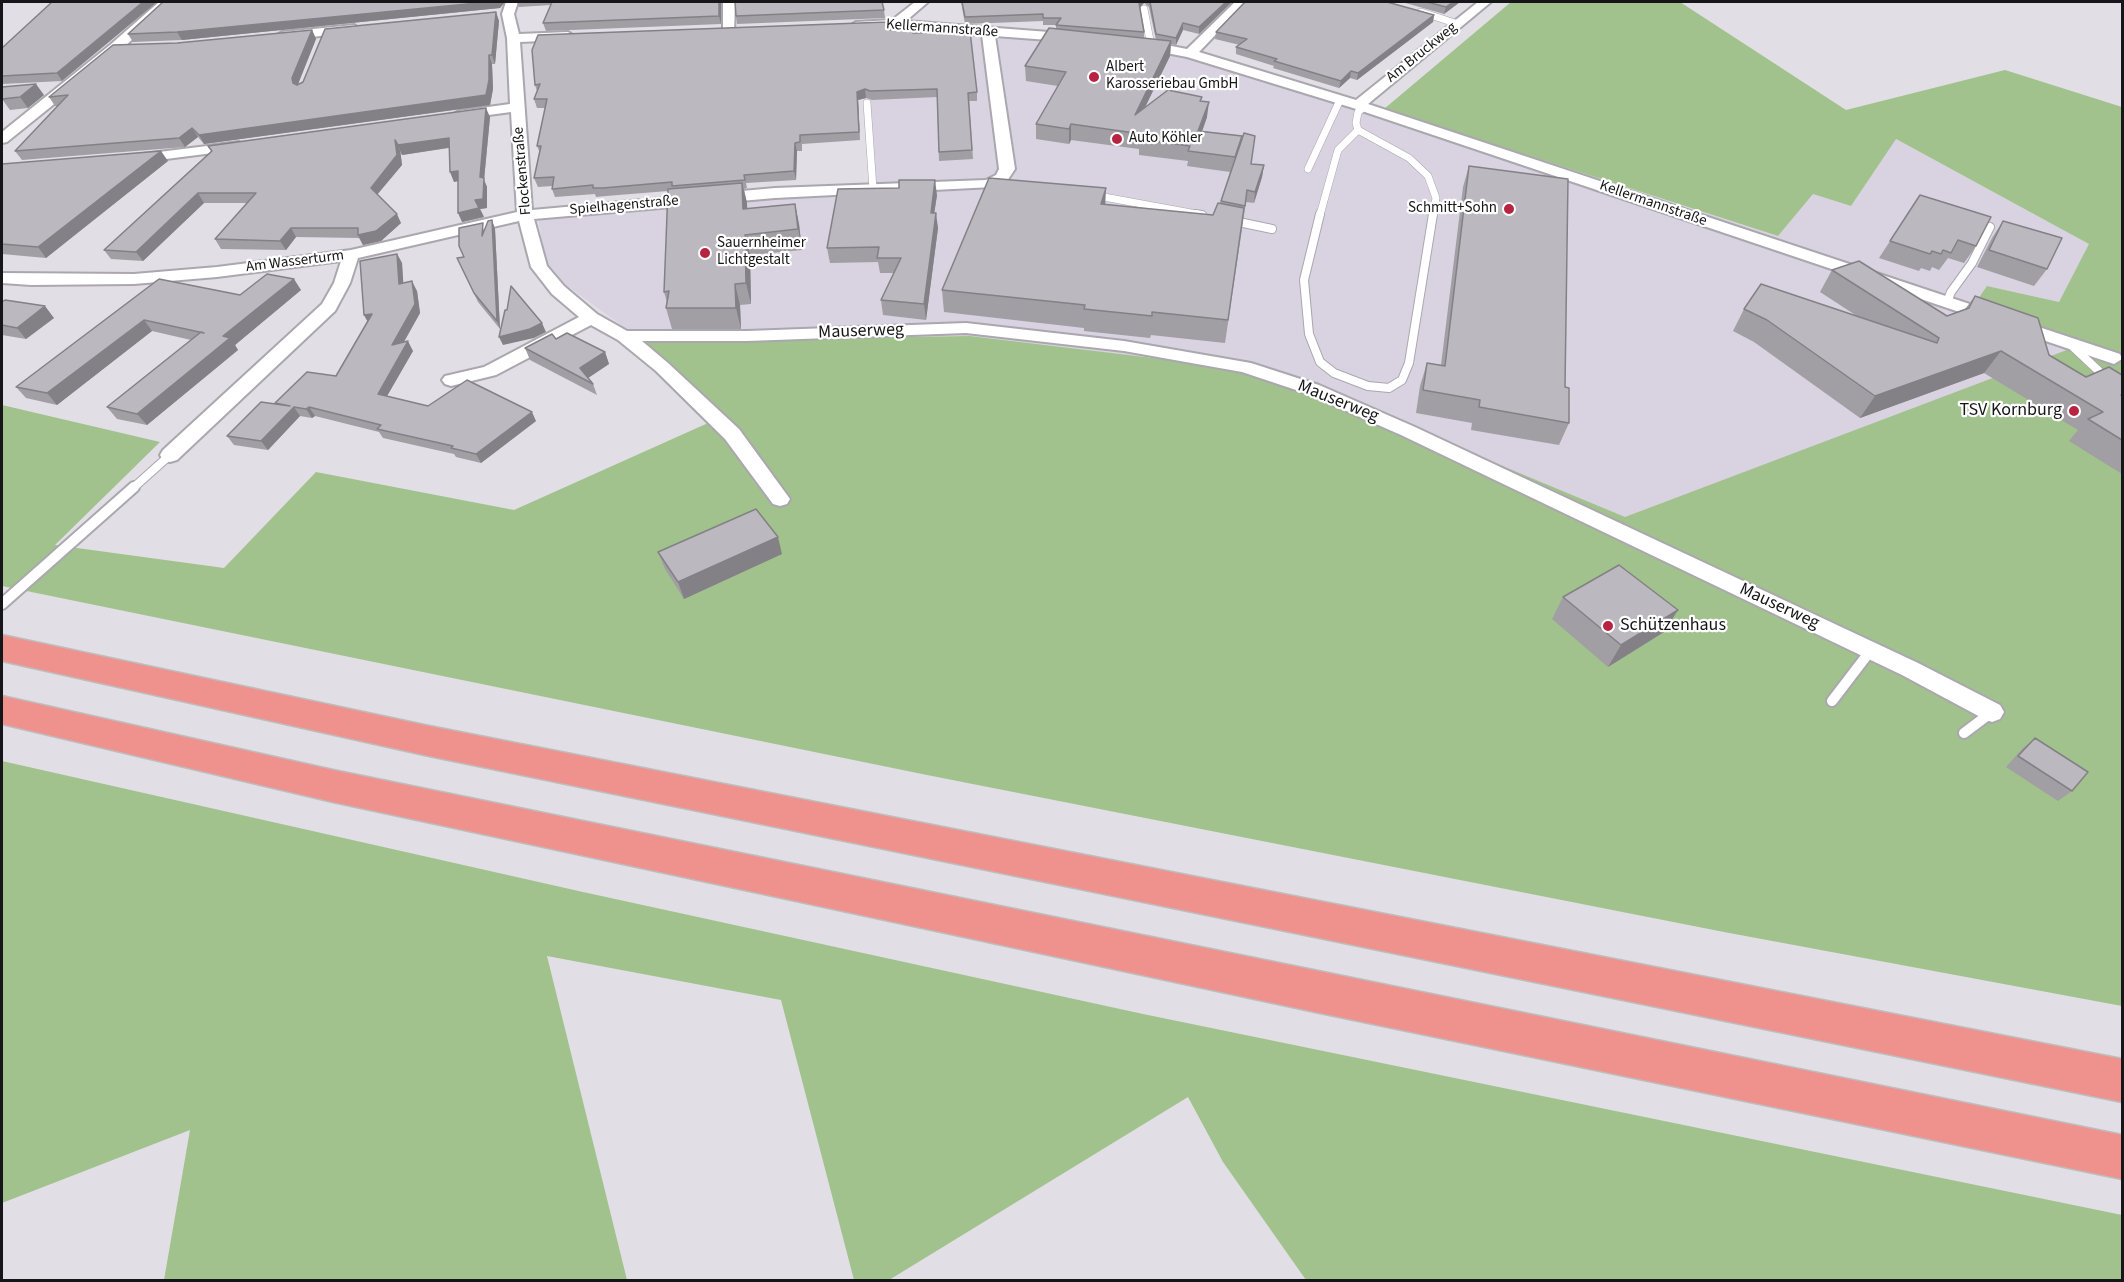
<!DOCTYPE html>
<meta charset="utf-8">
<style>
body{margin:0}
#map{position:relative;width:2124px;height:1282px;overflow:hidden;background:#e1dee6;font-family:"Source Sans 3",sans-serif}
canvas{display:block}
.frame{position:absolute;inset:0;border:3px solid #161517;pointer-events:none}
</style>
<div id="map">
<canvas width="2124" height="1282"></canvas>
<div class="frame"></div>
</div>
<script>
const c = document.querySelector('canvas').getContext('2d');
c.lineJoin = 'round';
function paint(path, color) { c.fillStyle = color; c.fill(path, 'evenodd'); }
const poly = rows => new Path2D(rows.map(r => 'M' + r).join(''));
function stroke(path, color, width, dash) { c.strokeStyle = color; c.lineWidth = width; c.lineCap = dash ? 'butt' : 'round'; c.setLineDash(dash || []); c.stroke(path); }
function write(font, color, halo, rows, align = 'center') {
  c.font = font + ' "Source Sans 3",sans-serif'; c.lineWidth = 4.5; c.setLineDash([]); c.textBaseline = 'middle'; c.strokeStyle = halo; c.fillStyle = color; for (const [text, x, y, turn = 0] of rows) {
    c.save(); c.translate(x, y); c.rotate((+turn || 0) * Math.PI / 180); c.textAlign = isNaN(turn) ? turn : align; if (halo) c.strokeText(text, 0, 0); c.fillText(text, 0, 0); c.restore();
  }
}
paint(poly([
 [869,26,1117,40,1189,50,1384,109,1778,236,1813,194,1851,206,1895,139,2090,244,2059,302,1987,286,2073,348,1625,518,1279,373,970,336,643,341,547,271,538,218,872,189]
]), '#d9d2e1');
paint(poly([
 [1511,2,1680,2,1846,110,2005,70,2122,107,2122,1006,1724,932,927,775,2,586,2,405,160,442,55,545,224,568,316,472,514,510,717,419,643,341,970,336,1279,373,1625,517,2072,348,1974,305,1987,286,2059,302,2089,244,1896,139,1851,206,1813,194,1778,236,1384,109],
 [2,761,583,892,1143,1014,2122,1215,2122,1280,1306,1280,1223,1162,1188,1097,889,1280,854,1280,781,1000,547,956,627,1280,164,1280,190,1130,2,1203]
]), '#a1c28c');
const serviceFar2 = poly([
 [1144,9,1151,46],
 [1421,12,1458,24],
 [867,103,873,189],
 [1358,130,1409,158,1428,176,1436,198,1433,215],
 [1358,130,1356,123,1358,112,1364,107],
 [1308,169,1340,100],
 [1093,195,1202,215],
 [1320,215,1338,150,1358,130]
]);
const serviceFar1 = poly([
 [1195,214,1202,215],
 [1320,214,1304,280,1309,334,1320,362,1334,373,1368,386,1389,388,1402,380,1409,363,1433,214],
 [1229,220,1272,229],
 [1947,302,1951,292,1972,263,1990,227],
 [2070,344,2103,375,2122,388],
 [132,489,170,455]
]);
const service = poly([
 [2,604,134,487],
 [1832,701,1871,650],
 [1964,733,1992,712]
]);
const minor = poly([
 [159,2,172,2,120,51,7,142,2,143,2,132,110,45,159,2],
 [506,2,518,2,514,14,519,34,568,32,574,36,568,40,520,42,532,210,775,188,986,180,996,175,999,169,982,35,895,28,856,30,850,26,856,22,892,20,915,2,928,2,906,21,1075,34,1081,38,1075,42,995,36,1015,169,1007,181,993,187,775,198,534,219,547,266,564,286,597,314,627,331,747,331,966,323,1124,341,1251,363,1319,385,1415,427,1918,663,2000,705,2004,712,2000,719,1992,722,1984,719,1902,675,1401,435,1305,393,1242,372,1124,351,966,333,747,341,642,341,668,363,739,429,790,499,787,504,780,506,773,504,725,439,656,371,618,340,591,325,496,375,451,386,445,384,442,380,445,376,484,367,579,317,552,294,531,267,519,221,358,258,350,283,335,311,177,460,170,462,163,460,160,455,163,450,322,304,334,283,341,261,217,277,134,284,31,285,2,283,2,273,134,274,217,267,351,250,517,212,511,112,459,119,452,115,459,111,510,104,507,38,502,14,506,2],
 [723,2,735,2,734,33,724,33,723,30,723,2],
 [1235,2,1247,2,1199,52,1356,100,1478,2,1491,2,1368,104,2120,354,2122,359,2114,364,2108,362,1353,108,1187,57,1135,47,1133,44,1140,40,1187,49,1235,2],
 [354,25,360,29,359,32,282,40,276,36,282,32,354,25],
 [239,142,246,146,244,149,135,163,128,159,135,155,239,142]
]);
const motorway = poly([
 [2,635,429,726,2122,1059,2122,1102,429,756,2,661,2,635],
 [2,696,333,770,2122,1135,2122,1179,1320,1013,333,802,2,724,2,696]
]);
stroke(serviceFar2, '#aaa7ae', 8);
stroke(serviceFar1, '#aaa7ae', 10);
stroke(service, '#aaa7ae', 14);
stroke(minor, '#aaa7ae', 4);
stroke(motorway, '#bebdbe', 3);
stroke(serviceFar2, '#fff', 7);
stroke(serviceFar1, '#fff', 8);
stroke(service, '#fff', 10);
paint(minor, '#fff');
paint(motorway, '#ef918c');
paint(poly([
 [52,2,62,81,2,84,2,48],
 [163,2,505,2,500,8,182,40,133,42,128,34],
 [517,2,721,2,721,24,546,31,543,23,551,5,519,7],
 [961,2,1232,2,1199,34,1183,30,1176,45,1171,44,1170,56,1145,107,1202,101,1207,117,1202,131,1242,136,1241,141,1251,164,1264,165,1262,177,1254,203,1246,202,1225,343,1151,335,1150,338,1084,331,1084,328,944,312,942,290,1105,205,1213,215,1220,203,1230,172,1187,166,1188,161,1139,155,1139,149,1071,140,1069,144,1036,139,1036,124,1058,86,1026,81,1025,66,1056,29,1056,25,1043,25,1043,21,965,24],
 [1144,3,1149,7,1156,40,1144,38,1144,32,1140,8],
 [1402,2,1460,2,1444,14],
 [884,10,885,18,737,24,736,16],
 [496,12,499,21,495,64,492,64,493,89,490,105,204,144,198,137,185,147,22,160,15,151,58,106,55,106,49,97,177,43,312,30,316,39,297,85],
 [1434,15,1433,22,1357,80,1350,78,1339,88,1273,68,1274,66,1236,54,1236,47,1240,45,1215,39,1216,32],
 [889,30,913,33,977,92,977,101,969,101,973,159,939,161,937,97,872,100,866,98,858,100,860,140,802,144,802,151,797,151,796,180,746,183,747,188,744,189,747,203,747,209,795,204,799,224,802,250,750,255,751,304,740,305,741,329,672,329,666,308,667,302,664,292,668,191,606,196,596,197,595,194,555,197,552,189,552,186,538,187,534,178,540,153,537,146,545,108,537,108,534,99,537,91,535,85],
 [44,95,28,108,10,110,2,99],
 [490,117,484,180,487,187,487,208,480,209,484,217,462,222,458,181,454,182,449,148,402,155,400,149,402,165,377,195,401,223,381,241,363,245,359,238,296,237,286,250,221,249,215,239,248,203,204,203,143,261,111,259,104,250,211,151,208,146],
 [168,161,46,258,2,254,2,164],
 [1469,166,1565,387,1569,423,1559,445,1471,430,1472,423,1416,413,1420,386,1427,363,1441,365,1463,187],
 [937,195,934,213,938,228,926,320,883,315,881,300,894,273,880,273,878,262,830,263,827,248],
 [1920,195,1976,246,1964,263,1948,258,1939,270,1932,267,1930,271,1921,268,1919,271,1879,258],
 [492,220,495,229,500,329,478,302,457,258,463,257],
 [2003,221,2047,269,2034,286,1977,267,1992,238],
 [397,254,402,263,403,283,417,291,420,313,404,342,413,351,387,396,428,406,536,421,481,463,456,457,454,454,383,438,379,432,315,416,312,418,300,416,268,450,234,445,227,436,275,404,336,376,368,322,364,315],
 [1832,270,1947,316,1965,309,1975,296,2049,355,2086,377,2122,375,2122,474,2069,441,2078,430,1984,373,1860,418,1754,342,1733,331,1744,309,1857,316,1820,292],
 [159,279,240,295,301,290,235,345,238,350,147,425,117,419,107,407,191,340,152,331,57,405,26,398,16,387],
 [2,302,54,318,26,339,2,335],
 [556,339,605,352,609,364,588,378,593,384,597,395,530,360,525,348],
 [658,552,782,554,684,599,665,569],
 [1563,597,1664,632,1608,667,1552,619],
 [2035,738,2072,791,2058,801,2006,767,2023,748]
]), '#a19ea4');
paint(poly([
 [143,2,157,2,62,81,57,73],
 [488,2,505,2,500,8,182,40,177,32],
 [719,2,721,2,721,24,719,16],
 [1140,2,1144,2,1144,3,1138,9],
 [1226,2,1232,2,1199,34,1199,27],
 [1453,2,1460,2,1444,14,1446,7],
 [496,12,499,21,495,64,492,55],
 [1434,15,1433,22,1357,80,1358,73],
 [1183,23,1183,30,1176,45,1176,38],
 [312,30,316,39,297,87,293,83,292,78],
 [1171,41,1170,56,1134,130,1135,115],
 [489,55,492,64,493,89,490,105,204,144,199,135],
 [1351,71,1350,78,1339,88,1341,81],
 [36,84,44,95,28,108,20,97],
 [865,89,866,98,858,100,860,140,857,92],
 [1209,102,1207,117,1197,146,1198,131],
 [486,108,490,117,484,180,487,187,487,208,480,209,484,217,462,222,458,213,475,200,480,177],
 [1071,124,1071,140,1069,144,1069,129],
 [192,128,198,137,185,147,179,138],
 [449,138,453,147,402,155,398,145],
 [395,140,400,149,402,165,375,197,371,188],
 [795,143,797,151,796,180,794,171],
 [161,151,168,161,46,258,38,247],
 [1264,165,1262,177,1254,203,1255,192],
 [458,171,462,180,454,182,450,172],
 [935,180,937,195,932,228,931,213],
 [742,183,747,203,748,229,743,209],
 [1106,188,1105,210,1101,204],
 [198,193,204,203,143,261,136,252],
 [795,204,799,224,802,250,798,229],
 [936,213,938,228,926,320,924,304],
 [397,214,401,223,381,241,363,245,358,235],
 [492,220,495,229,500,329,497,321],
 [291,228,296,237,286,250,280,241],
 [745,235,750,255,751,304,746,283],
 [397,254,402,263,404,293,399,284],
 [294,279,301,290,235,345,238,350,147,425,137,414,223,336],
 [412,281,417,291,420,313,397,354,392,345],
 [735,284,740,305,741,329,736,308],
 [45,306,54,318,26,339,17,328],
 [372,314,369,324,364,315],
 [144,320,152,331,57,405,47,393],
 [542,323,546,332,534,338,503,345,499,337],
 [408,341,413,351,383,403,378,394],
 [2001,351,1984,373,1860,418,1875,396],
 [605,352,609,364,585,380,580,368],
 [294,407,300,416,268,450,261,441],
 [309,407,315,416,312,418,306,409],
 [532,412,536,421,481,463,476,454],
 [778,537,782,554,684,599,678,582],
 [1678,610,1664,632,1608,667,1621,645]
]), '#838186');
const building = poly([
 [52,2,143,2,57,73,2,76,2,48,52,2],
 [163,2,488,2,177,32,128,34,163,2],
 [552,2,719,2,719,16,543,23,552,2],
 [735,2,882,2,884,10,736,16,735,2],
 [962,2,1140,2,1139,3,1144,32,1056,25,1061,18,1043,18,1043,14,965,17,962,2],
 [1150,2,1226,2,1199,27,1183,23,1176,38,1156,34,1150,2],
 [1245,2,1387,2,1434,15,1358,73,1351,71,1341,81,1274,61,1277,59,1236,47,1247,39,1216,32,1245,2],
 [1427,2,1453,2,1446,7,1427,2],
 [496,12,492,55,489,55,489,80,486,95,199,135,192,128,179,138,15,151,68,95,49,97,113,45,177,43,312,30,292,78,293,83,297,85,303,82,325,29,496,12],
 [887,22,889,30,912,29,913,33,970,31,977,92,968,93,972,150,939,152,937,89,870,91,865,89,857,92,859,132,800,135,800,142,795,143,794,171,744,175,745,180,672,186,672,182,603,188,593,188,593,185,552,189,554,177,534,178,541,146,537,146,547,99,534,99,540,84,535,85,532,50,538,35,887,22],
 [1049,28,1171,41,1135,115,1168,90,1202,97,1200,101,1209,102,1198,131,1242,136,1235,157,1188,151,1190,146,1139,139,1142,134,1071,124,1069,129,1036,124,1066,72,1025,66,1049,28],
 [36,84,20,97,2,99,2,87,36,84],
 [486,108,480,177,484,178,483,199,475,200,479,208,458,213,458,171,450,172,449,138,398,145,395,140,397,155,371,188,397,214,376,231,358,235,358,228,291,228,280,241,215,239,256,193,198,193,136,252,104,250,212,151,208,146,486,108],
 [1244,133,1255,136,1251,164,1264,165,1255,192,1247,190,1245,206,1221,201,1244,133],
 [161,151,38,247,2,244,2,164,161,151],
 [1469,166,1568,179,1565,387,1569,388,1569,423,1479,407,1480,400,1423,390,1427,363,1445,366,1469,166],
 [989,178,1106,188,1101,204,1213,215,1218,203,1244,208,1228,320,1152,312,1152,316,1084,309,1085,305,942,290,989,178],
 [899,180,935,180,931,213,936,213,924,304,881,300,901,258,877,258,879,247,827,248,838,189,899,188,899,180],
 [742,183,743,209,795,204,798,229,745,235,746,283,735,284,736,308,666,308,669,291,664,292,668,189,742,183],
 [1920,195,1991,217,1976,246,1958,240,1951,253,1943,250,1941,254,1932,251,1930,254,1890,241,1920,195],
 [492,220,497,321,474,293,457,258,464,257,459,246,459,228,483,223,482,236,488,221,492,220],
 [2003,221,2062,238,2047,269,1989,250,2003,221],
 [397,254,399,284,412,281,415,304,392,345,408,341,378,394,428,406,467,380,532,412,476,454,451,448,453,446,377,429,381,425,309,407,306,409,294,407,261,441,227,436,261,402,290,406,275,403,307,372,336,376,372,314,364,315,360,261,397,254],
 [1859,261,1947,316,1969,308,1975,296,2038,318,2049,355,2086,377,2109,367,2122,375,2122,394,2121,395,2122,396,2122,440,2088,419,2103,412,2001,351,1875,396,1767,320,1744,309,1761,284,1937,343,1939,338,1832,270,1859,261],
 [267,274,294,279,223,336,230,338,137,414,107,407,201,332,204,333,144,320,47,393,16,387,159,279,240,295,267,274],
 [511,286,542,323,530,329,499,337,505,310,507,310,511,286],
 [5,300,45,306,17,328,2,325,2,302,5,300],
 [567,333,605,352,580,368,593,384,525,348,552,334,556,339,567,333],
 [756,509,778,537,678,582,658,552,756,509],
 [1619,565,1678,610,1621,645,1563,597,1619,565],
 [2035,738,2088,772,2072,791,2018,756,2035,738]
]);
paint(building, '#bbb8bf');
stroke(building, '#838186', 1.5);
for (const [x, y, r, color] of [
 [1094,77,6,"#b62441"],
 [1117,139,6,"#b62441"],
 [1509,209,6,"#b62441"],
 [705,253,6,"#b62441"],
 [2074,411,6,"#b62441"],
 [1608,626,6,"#b62441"]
]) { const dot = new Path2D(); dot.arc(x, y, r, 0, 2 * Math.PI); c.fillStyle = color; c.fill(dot); stroke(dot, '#fff', 2); }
write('15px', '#161517', '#fff', [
 ["Kellermannstraße",942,29,4],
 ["Am Bruckweg",1422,53,-39],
 ["Flockenstraße",523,171,-95],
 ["Kellermannstraße",1653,204,19],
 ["Spielhagenstraße",624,206,-5],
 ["Am Wasserturm",295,262,-7]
]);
write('15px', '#161517', '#fff', [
 ["Albert",1106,68],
 ["Karosseriebau GmbH",1106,85],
 ["Auto Köhler",1129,139],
 ["Schmitt+Sohn",1497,209,"right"],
 ["Sauernheimer",717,244],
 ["Lichtgestalt",717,261]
], 'left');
write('18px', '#161517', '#fff', [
 ["Mauserweg",861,332,-2],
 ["Mauserweg",1338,402,22],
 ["Mauserweg",1779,607,25]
]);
write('18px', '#161517', '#fff', [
 ["TSV Kornburg",2062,411],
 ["Schützenhaus",1620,626,"left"]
], 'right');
</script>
